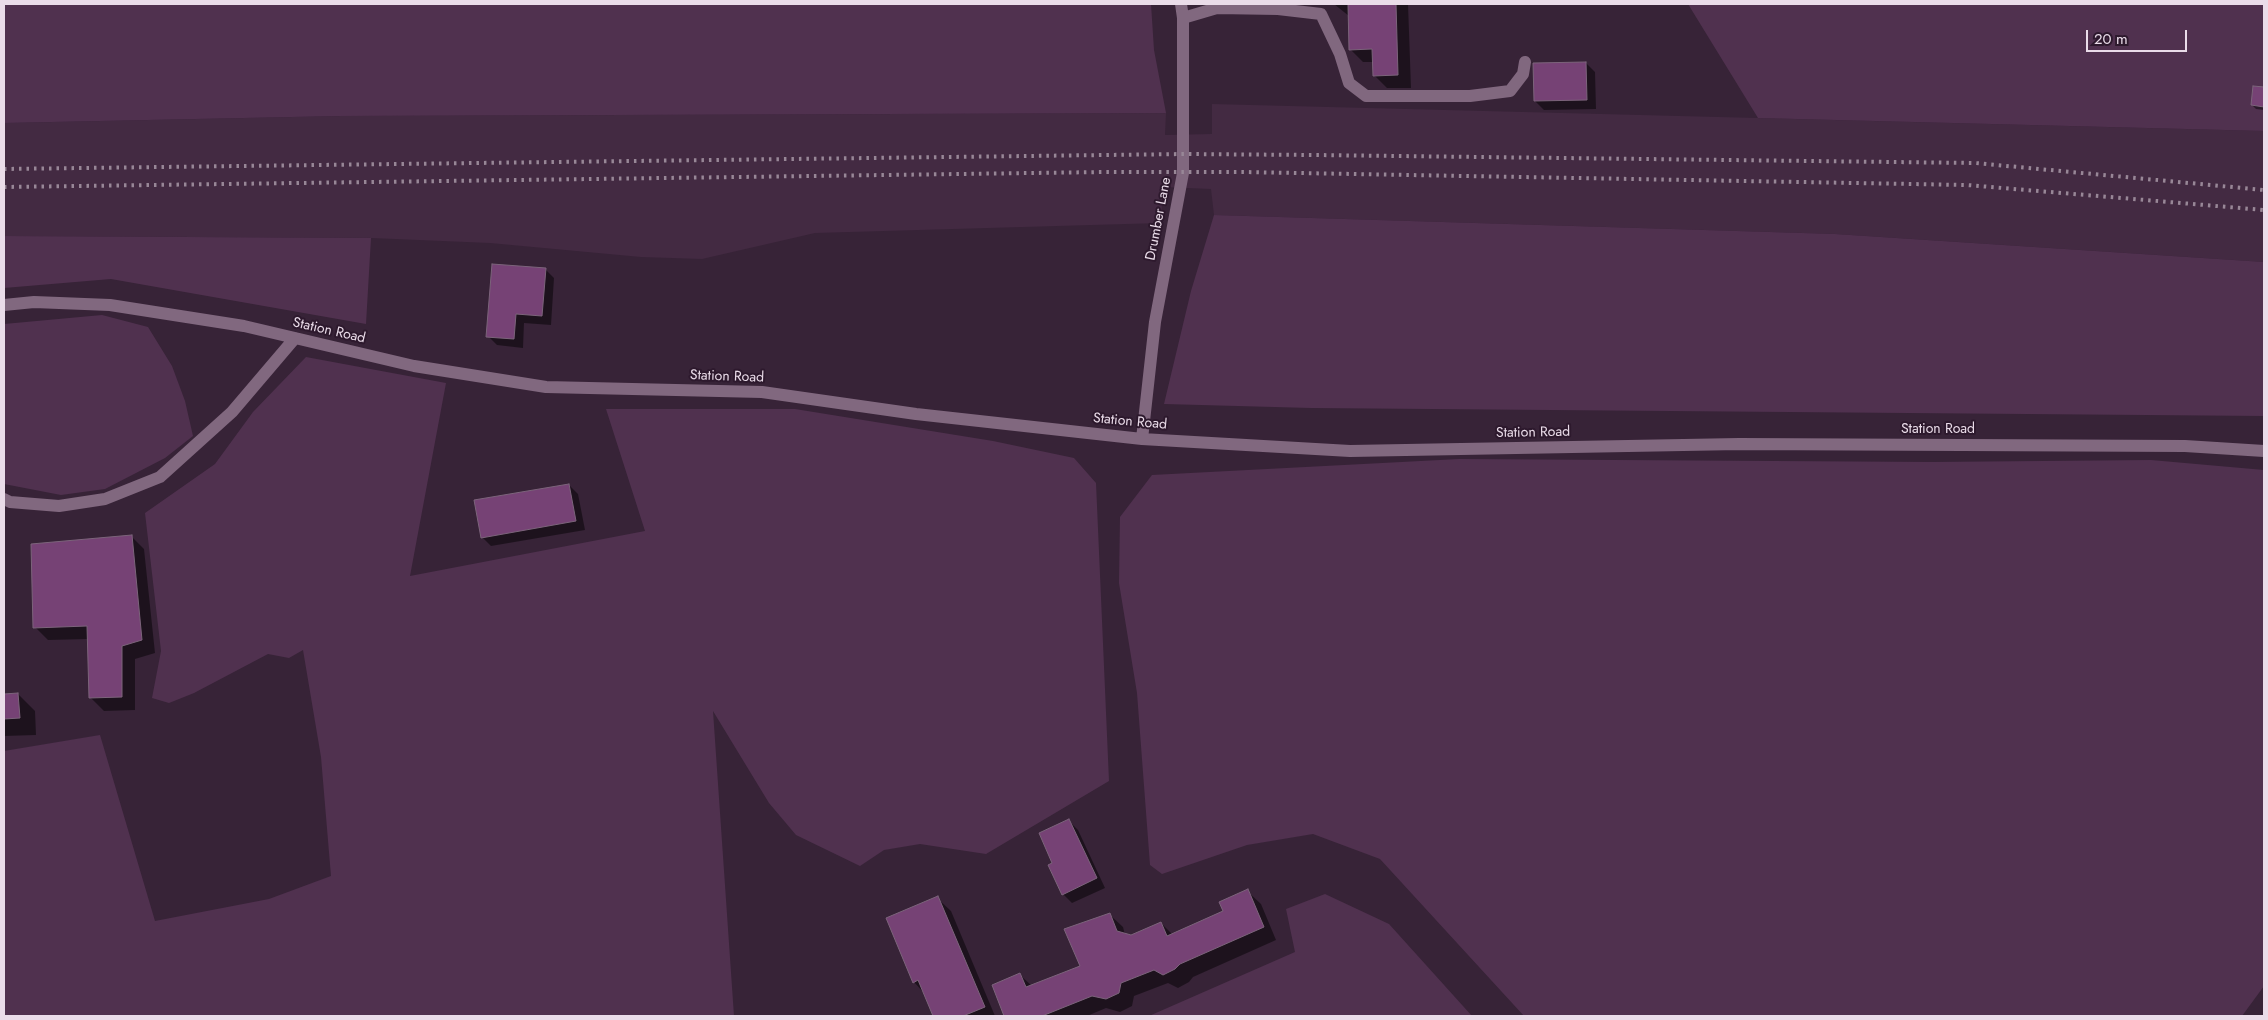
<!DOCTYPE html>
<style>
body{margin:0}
#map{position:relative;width:2268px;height:1020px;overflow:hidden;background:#372337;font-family:Jost,sans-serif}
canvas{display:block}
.frame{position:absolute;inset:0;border:5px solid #eadce9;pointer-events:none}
.scale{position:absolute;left:2086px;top:30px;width:101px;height:22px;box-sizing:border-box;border:2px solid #eadce9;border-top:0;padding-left:6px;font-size:15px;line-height:18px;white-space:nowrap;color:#eadce9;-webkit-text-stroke:4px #2d192d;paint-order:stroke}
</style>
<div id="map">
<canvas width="2268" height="1020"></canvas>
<div class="frame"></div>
<div class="scale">20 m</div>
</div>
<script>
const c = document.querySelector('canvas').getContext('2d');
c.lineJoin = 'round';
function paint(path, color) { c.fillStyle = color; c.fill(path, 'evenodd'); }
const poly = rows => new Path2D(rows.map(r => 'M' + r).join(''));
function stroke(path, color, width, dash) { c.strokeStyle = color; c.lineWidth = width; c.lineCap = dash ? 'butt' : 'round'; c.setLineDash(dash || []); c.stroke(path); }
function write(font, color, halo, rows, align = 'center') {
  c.font = font + ' Jost,sans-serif'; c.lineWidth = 4; c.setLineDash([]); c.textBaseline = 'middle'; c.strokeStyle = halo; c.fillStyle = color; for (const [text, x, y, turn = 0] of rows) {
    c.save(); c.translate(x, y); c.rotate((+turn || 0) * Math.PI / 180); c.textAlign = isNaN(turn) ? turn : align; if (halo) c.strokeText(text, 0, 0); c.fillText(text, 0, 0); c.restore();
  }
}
paint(poly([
 [1212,104,2264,131,2264,262,1835,234,1214,215,1211,189,1163,187,1161,223,815,233,702,259,641,257,490,243,371,238,4,236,4,123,340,116,1166,113,1165,135,1212,134]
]), '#432a42');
paint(poly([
 [4,4,1151,4,1154,50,1166,113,340,116,4,123],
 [1688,4,2264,4,2264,131,1758,118],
 [1214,215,1835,234,2264,262,2264,416,1311,408,1164,404,1191,291],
 [4,236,371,238,366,324,111,279,4,288],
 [102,315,148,327,172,366,185,401,193,436,165,458,105,489,61,495,4,484,4,324],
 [306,357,446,383,410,576,645,531,606,409,795,409,993,441,1074,458,1096,483,1109,781,986,854,920,844,884,850,860,866,796,835,769,803,713,711,734,1016,4,1016,4,751,100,735,155,921,269,899,331,876,321,757,303,650,289,658,268,654,194,693,169,703,152,698,161,651,145,513,215,464,253,412],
 [1459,459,1932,462,2151,460,2264,470,2264,986,2242,1016,1524,1016,1380,859,1313,834,1247,845,1162,874,1150,865,1137,693,1119,583,1120,517,1152,475],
 [1325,894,1389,924,1472,1016,1149,1016,1295,952,1286,909]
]), '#50314f');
paint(poly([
 [1334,4,1408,4,1411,88,1387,88,1374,75,1373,62,1363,62,1350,49,1349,16],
 [1586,63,1595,72,1596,109,1544,110,1535,101],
 [2254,87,2264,88,2264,110,2256,109,2252,105],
 [545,269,554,278,551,325,524,323,523,348,497,345,488,336],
 [569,485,578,494,585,530,491,546,482,537],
 [131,536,144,549,155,653,135,659,135,710,104,711,90,697,88,639,48,640,35,627],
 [18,694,35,711,36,735,4,736,4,695],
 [1069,821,1078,830,1105,888,1072,903,1063,894,1054,863],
 [1247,891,1261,904,1276,940,1193,977,1189,982,1178,988,1168,983,1134,996,1132,1006,1120,1012,1106,1008,1087,1016,1006,1016,993,986,1020,975,1032,986,1081,966,1109,914,1123,927,1125,935,1131,937,1161,923,1173,935,1225,912],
 [937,898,951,911,995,1016,935,1016,924,993,914,982]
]), '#0007');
const building = poly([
 [1348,4,1396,4,1398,75,1373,76,1372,49,1349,50,1348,4],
 [1586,62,1587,100,1534,101,1533,63,1586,62],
 [2253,86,2264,87,2264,107,2251,105,2253,86],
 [492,264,546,268,542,316,516,314,514,339,486,337,492,264],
 [569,484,576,521,481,538,474,500,569,484],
 [132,535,142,640,122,646,122,697,89,698,87,626,33,628,31,544,132,535],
 [18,693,20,718,4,719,4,694,18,693],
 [1069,819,1097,878,1062,895,1048,865,1052,863,1039,833,1069,819],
 [1248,889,1264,927,1180,964,1175,969,1163,975,1154,970,1121,983,1119,993,1106,999,1092,996,1042,1016,1004,1016,992,985,1020,973,1026,987,1080,966,1064,929,1110,913,1117,931,1131,935,1161,922,1167,936,1223,911,1219,902,1248,889],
 [938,896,985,1007,963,1016,933,1016,918,980,913,983,886,918,938,896]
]);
paint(building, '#764275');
stroke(building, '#7c647b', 1);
stroke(poly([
 [1183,18,1217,8,1278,9,1321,14,1340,54,1349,83,1366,96,1470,96,1510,91,1523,74,1525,62],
 [4,305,34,302,110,305,244,326,414,366,546,387,762,392,916,414,1142,439,1350,451,1739,444,2185,446,2264,451],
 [1142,439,1155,322,1183,173,1183,18,1181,4],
 [4,499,10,502,59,506,105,499,160,477,232,412,295,338]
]), '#81687f', 12);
stroke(poly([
 [4,169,1184,154,1315,155,1975,163,2264,190],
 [4,187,1105,172,1242,172,1967,185,2264,210]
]), '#988797', 4, [2.5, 5]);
write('14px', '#eadce9', '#2d192d', [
 ["Drumber Lane",1159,219,-79],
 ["Station Road",329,331,13],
 ["Station Road",727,377,2],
 ["Station Road",1130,422,5],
 ["Station Road",1938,430],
 ["Station Road",1533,433,-1]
]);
</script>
